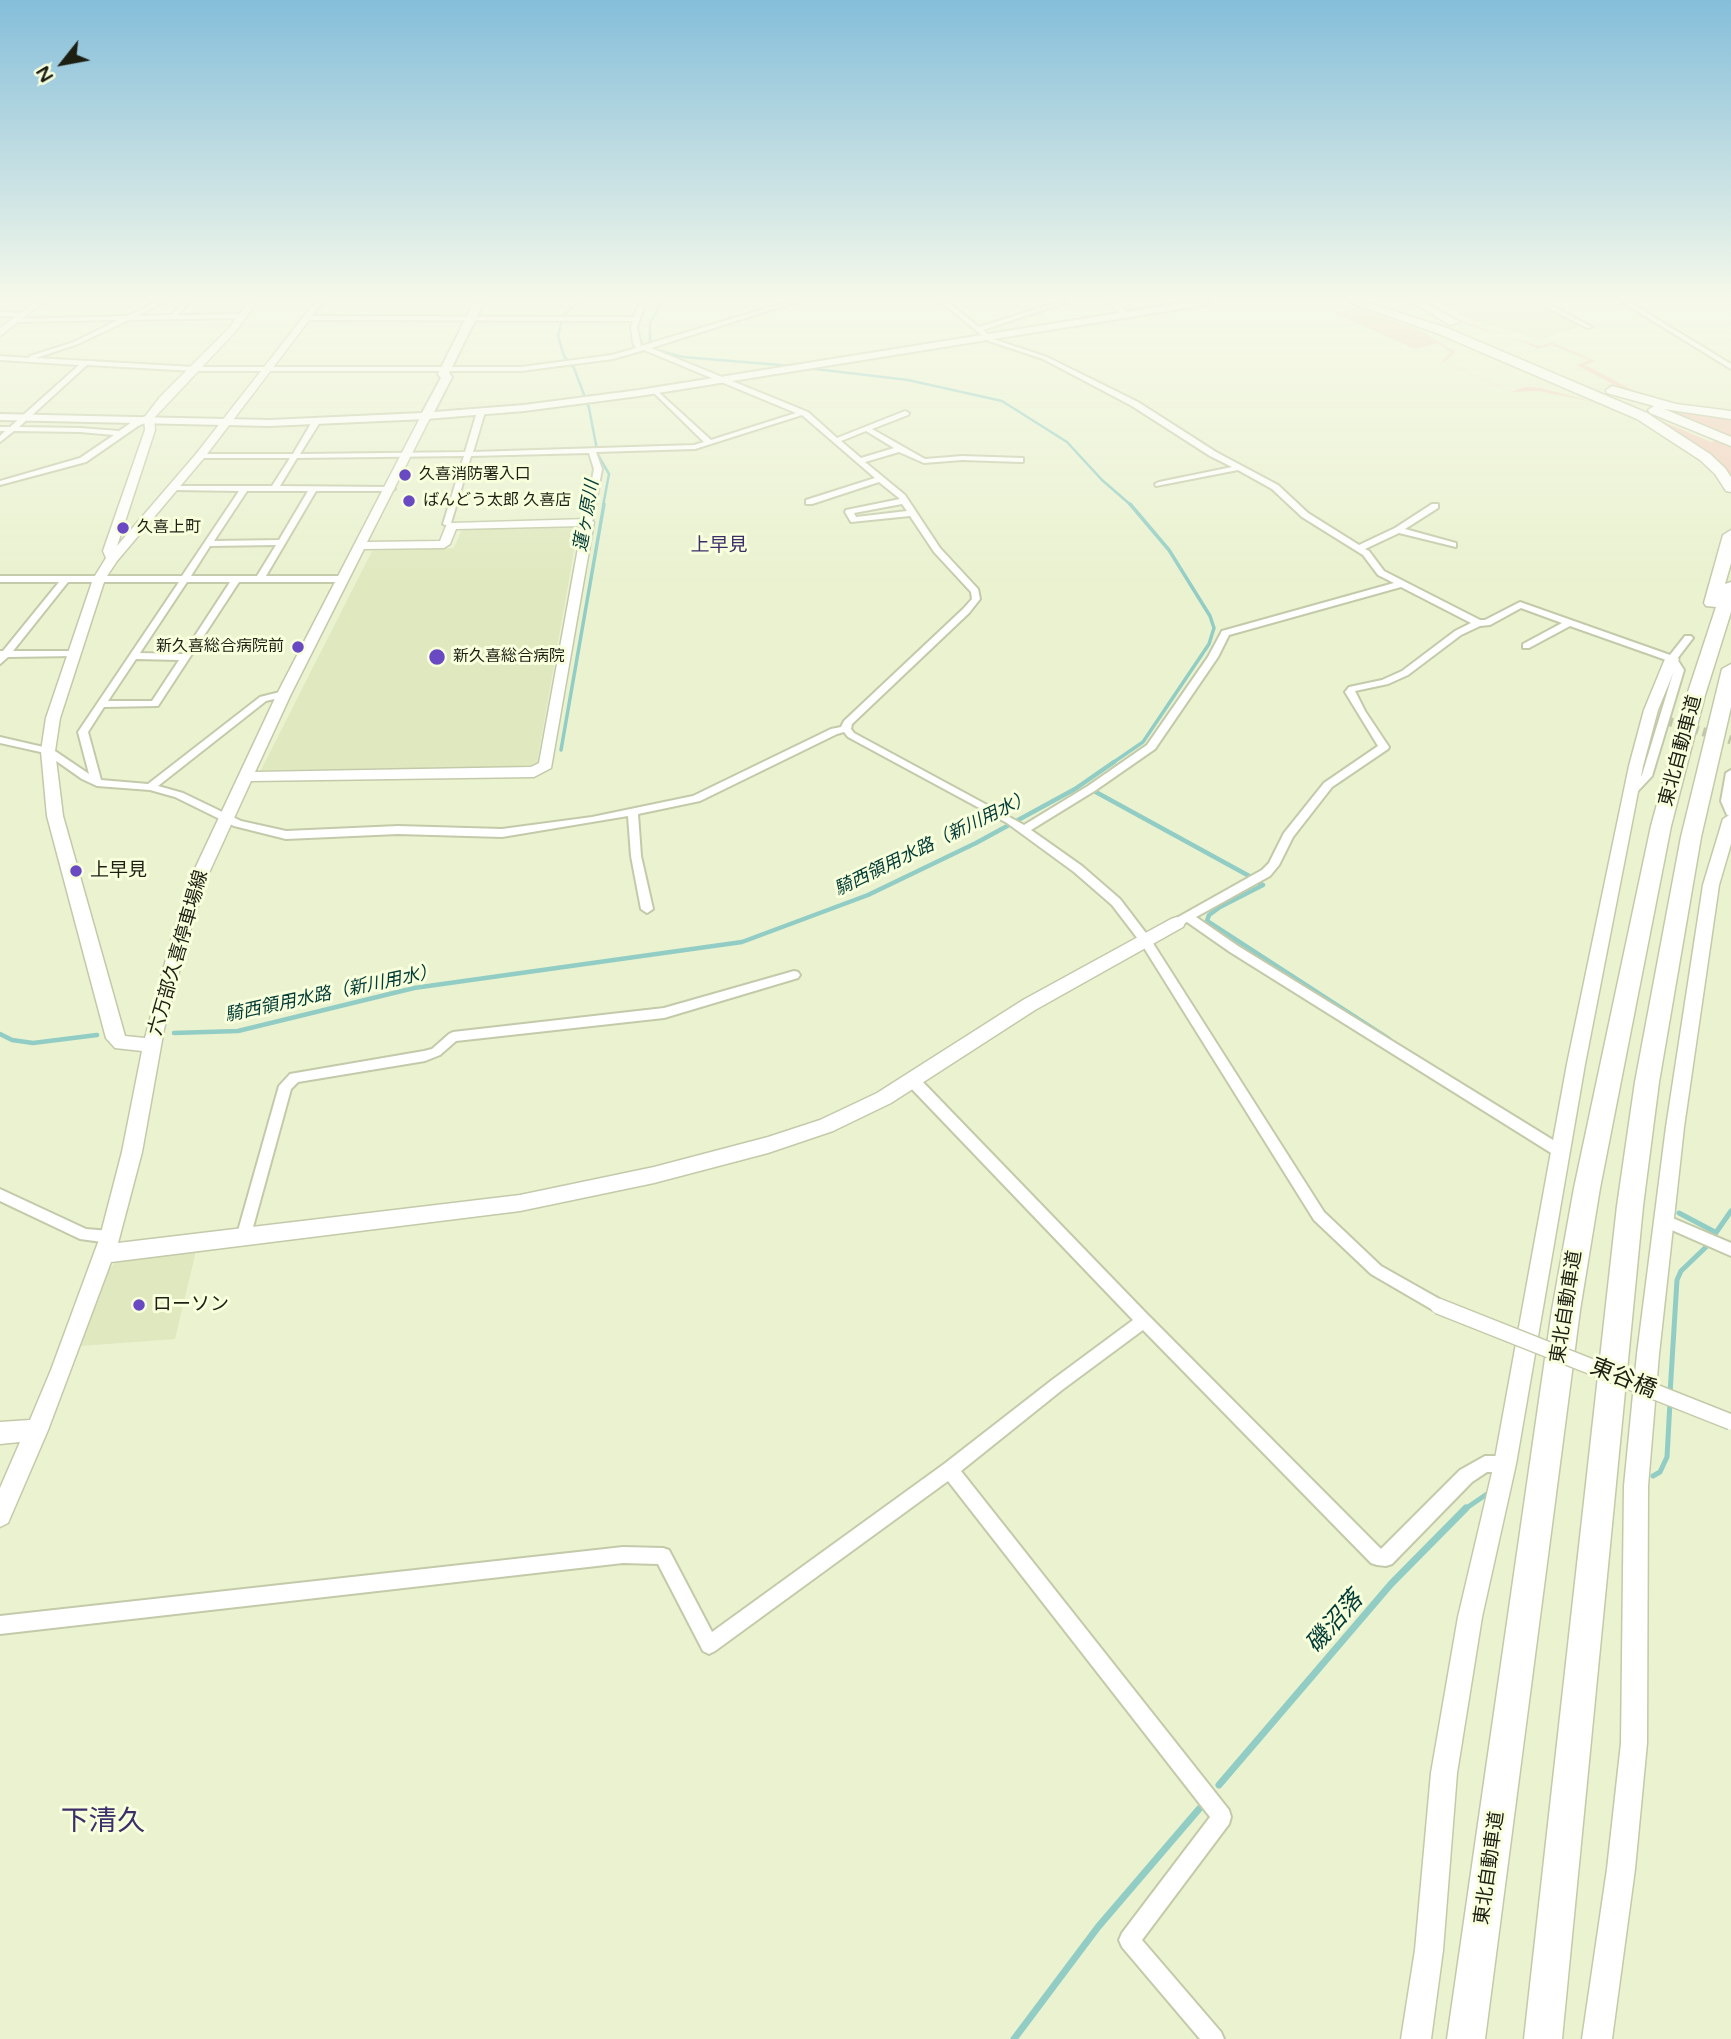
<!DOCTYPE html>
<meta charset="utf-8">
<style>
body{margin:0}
#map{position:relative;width:1731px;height:2039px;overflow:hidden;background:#eaf2d0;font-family:"Varela Round",sans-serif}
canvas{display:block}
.north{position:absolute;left:28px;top:28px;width:70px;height:70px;-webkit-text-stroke:5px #f8ffdd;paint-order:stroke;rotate:239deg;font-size:19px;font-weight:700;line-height:28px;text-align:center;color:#1d1f13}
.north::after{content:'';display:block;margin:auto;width:24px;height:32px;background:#1d1f13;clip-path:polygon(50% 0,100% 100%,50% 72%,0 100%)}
</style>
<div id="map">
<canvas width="1731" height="2039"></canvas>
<div class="north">N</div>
</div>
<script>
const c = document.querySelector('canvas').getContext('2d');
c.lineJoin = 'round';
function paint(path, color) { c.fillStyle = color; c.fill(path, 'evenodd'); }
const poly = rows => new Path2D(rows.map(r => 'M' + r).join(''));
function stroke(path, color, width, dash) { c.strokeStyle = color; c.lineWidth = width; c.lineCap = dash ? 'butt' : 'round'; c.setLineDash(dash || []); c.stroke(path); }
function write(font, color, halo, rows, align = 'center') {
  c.font = font + ' "Varela Round","Noto Sans JP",sans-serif'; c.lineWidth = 6; c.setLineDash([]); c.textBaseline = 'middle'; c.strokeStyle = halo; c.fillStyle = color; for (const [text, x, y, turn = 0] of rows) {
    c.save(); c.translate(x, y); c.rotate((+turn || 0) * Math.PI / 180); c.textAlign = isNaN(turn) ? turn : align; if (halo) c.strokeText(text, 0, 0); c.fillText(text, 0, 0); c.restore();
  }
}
paint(poly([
 [1438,302,1532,302,1580,327,1542,339,1533,338,1470,319],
 [574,526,578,528,537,763,529,767,261,770,372,551,454,548,461,531,466,529],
 [196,1251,175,1339,81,1346,106,1272,116,1262]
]), '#dfe8be');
paint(poly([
 [1357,306,1423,332,1455,352,1445,362,1511,392,1525,387,1541,388,1598,403,1539,391,1510,392,1442,361,1451,352,1438,343,1415,349,1334,313],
 [1455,319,1540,346,1552,342,1595,361,1585,365,1637,392,1620,388,1586,370,1577,365,1589,360,1552,345,1538,349,1509,336,1478,329],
 [1632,398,1688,413,1731,417,1731,479,1620,403,1711,442,1724,437]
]), '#f3cfbe');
stroke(poly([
 [578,302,563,316,558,336,564,356,574,368,589,408,598,455,609,474,603,506],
 [662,302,650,323,650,343,657,350,683,357,792,366],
 [807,368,908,380,1002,401,1067,442,1102,480,1132,506]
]), '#92cdc5', 2.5);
stroke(poly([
 [561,750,604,504],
 [1111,764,1143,742,1209,644,1214,628,1210,616,1169,550,1130,504]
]), '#92cdc5', 3.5);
stroke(poly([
 [1094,791,1251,877],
 [1259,883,1263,885,1220,907,1209,915,1207,921,1389,1039],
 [174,1033,238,1031,414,988,742,942,868,895,976,843,1075,789,1114,762],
 [0,1034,12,1040,33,1043,97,1035]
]), '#92cdc5', 4.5);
stroke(poly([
 [1679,1213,1715,1232],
 [1670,1394,1677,1280,1681,1271,1706,1247,1731,1211],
 [1653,1476,1660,1472,1667,1457,1670,1402],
 [1465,1509,1487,1494]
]), '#92cdc5', 5);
stroke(poly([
 [1219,1785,1391,1584,1466,1508],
 [1014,2039,1098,1927,1199,1809]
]), '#92cdc5', 7);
stroke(poly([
 [1664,720,1731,740]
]), '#c1c8aa', 9, [9, 4.5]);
const street = poly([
 [157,302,164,302,137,316,171,315,183,302,189,302,178,315,244,314,247,316,244,318,129,320,78,344,36,358,195,367,521,367,612,355,636,348,633,343,631,327,633,321,307,320,304,318,307,316,634,317,640,302,646,302,637,327,641,346,787,302,796,302,651,348,808,412,837,438,905,411,909,413,908,415,872,429,925,459,962,456,1023,458,1023,462,1020,462,962,460,924,463,899,452,865,462,905,495,940,548,978,589,980,599,969,613,852,724,851,729,854,733,1024,825,1088,786,1147,745,1208,657,1222,631,1394,583,1378,575,1363,555,1302,517,1272,489,1238,470,1156,486,1155,484,1159,482,1232,467,1210,456,1132,406,1043,359,989,341,941,302,948,302,979,327,1058,302,1067,302,983,330,993,339,1047,357,1138,402,1216,452,1278,485,1308,513,1359,545,1395,528,1432,504,1438,504,1438,508,1405,529,1456,543,1456,547,1399,533,1365,549,1369,551,1384,571,1480,620,1485,620,1520,602,1670,655,1685,636,1691,636,1693,638,1677,659,1684,670,1652,776,1637,792,1633,793,1628,790,1642,775,1674,670,1669,661,1570,626,1529,648,1523,648,1523,644,1562,623,1521,608,1490,625,1480,626,1461,635,1408,675,1388,684,1355,691,1365,711,1389,747,1388,749,1332,787,1293,837,1279,865,1270,876,1196,917,1238,946,1566,1148,1568,1152,1566,1156,1561,1157,1556,1156,1230,952,1187,922,1177,927,1171,923,1173,920,1262,870,1269,863,1284,833,1324,783,1378,746,1345,692,1349,687,1382,680,1402,671,1455,631,1471,623,1401,587,1229,635,1218,657,1155,749,1096,790,1031,830,1082,866,1120,899,1149,937,1324,1212,1381,1266,1443,1301,1445,1306,1443,1311,1438,1313,1371,1274,1314,1220,1141,943,1112,905,1074,872,1007,823,848,737,844,732,837,734,700,801,638,814,641,856,653,909,647,913,641,909,631,856,628,816,502,837,398,834,286,839,234,826,175,797,150,790,97,786,82,779,45,753,0,743,0,737,52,749,89,774,78,732,179,582,68,582,13,651,73,651,76,652,76,656,8,657,0,664,0,651,3,651,59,582,0,582,0,576,182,576,239,491,174,490,171,490,171,486,272,486,290,458,200,458,196,456,197,454,293,454,313,420,316,420,320,422,300,454,465,452,477,412,481,410,485,412,473,452,694,445,704,442,653,392,652,391,655,389,711,440,796,413,644,350,613,359,521,371,195,371,87,365,19,427,80,428,119,431,132,422,146,416,152,416,152,420,138,426,86,462,0,485,0,481,80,458,114,435,80,432,14,431,0,442,0,436,5,431,0,431,0,427,10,427,79,365,0,360,0,356,29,358,30,356,74,342,118,320,16,322,14,321,14,319,127,316,157,302],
 [802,415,875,478,806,500,806,504,812,504,879,482,900,499,846,510,845,512,851,522,910,516,934,552,971,592,972,599,963,609,844,721,841,727,831,729,693,796,592,817,502,829,398,826,286,831,241,821,183,793,158,786,266,701,287,696,287,692,284,691,260,697,148,784,101,780,88,732,104,707,158,706,239,582,344,582,348,579,344,576,266,576,316,491,391,491,395,489,391,487,280,486,297,458,464,456,443,524,452,528,456,526,451,523,471,456,589,453,594,469,584,522,588,524,592,522,602,469,596,452,695,449,802,415],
 [866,431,894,448,861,458,841,441,866,431],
 [247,491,308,491,279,540,214,541,247,491],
 [902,504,907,511,856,517,854,513,902,504],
 [276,545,257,576,191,576,210,546,276,545],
 [187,582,230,582,183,654,140,653,187,582],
 [136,659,179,660,152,701,108,701,136,659],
 [1537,302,1544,302,1592,327,1587,328,1537,302],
 [1622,302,1629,302,1731,364,1731,369,1622,302],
 [0,312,23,313,26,315,23,317,0,316,0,312],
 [1731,770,1731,816,1727,815,1721,801,1726,773,1731,770],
 [794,971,798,972,800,975,798,978,664,1018,456,1041,440,1055,425,1061,298,1082,291,1089,250,1238,248,1242,243,1244,238,1242,236,1238,279,1086,290,1074,424,1051,432,1049,449,1034,453,1032,664,1008,794,971],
 [913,1076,918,1077,1145,1312,1381,1549,1460,1470,1485,1456,1505,1456,1511,1458,1513,1464,1511,1470,1505,1472,1487,1472,1472,1482,1392,1564,1386,1566,1377,1565,1371,1563,1143,1330,1062,1390,961,1471,1229,1810,1231,1817,1229,1824,1142,1940,1221,2032,1224,2039,1200,2039,1122,1947,1119,1940,1122,1933,1210,1817,948,1481,715,1651,709,1654,703,1651,658,1564,623,1563,0,1634,0,1616,623,1547,663,1548,669,1550,712,1632,944,1464,1052,1380,1133,1320,908,1085,907,1081,908,1077,913,1076],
 [0,1189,86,1229,110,1231,115,1233,117,1237,115,1241,110,1243,80,1239,0,1201,0,1189],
 [1663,1214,1731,1243,1731,1256,1658,1224,1656,1220,1658,1216,1663,1214]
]);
const secondary = poly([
 [35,302,44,302,0,336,0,328,35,302],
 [249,302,257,302,235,332,154,418,155,430,117,546,196,454,315,302,323,302,204,458,117,561,105,579,60,718,55,751,63,816,125,1036,145,1038,172,937,192,875,277,694,422,414,431,416,367,542,440,541,446,526,452,523,588,519,594,522,551,768,534,777,251,781,208,875,188,937,164,1029,142,1152,118,1243,520,1195,654,1167,768,1137,820,1120,877,1093,1023,1000,1171,919,1177,917,1185,923,1183,927,1035,1010,891,1103,833,1131,768,1153,654,1183,520,1211,111,1262,48,1430,8,1523,0,1527,0,1488,20,1442,0,1444,0,1422,30,1420,51,1370,100,1237,122,1152,142,1051,115,1048,106,1038,47,816,41,751,46,718,93,579,106,558,103,551,145,430,144,418,160,397,229,328,249,302],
 [582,526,539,763,531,767,255,772,291,694,364,549,444,548,450,544,456,529,582,526],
 [1107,302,1116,302,1131,315,1123,317,1107,302],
 [1672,655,1679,659,1658,710,1643,766,1585,1064,1516,1464,1482,1617,1457,1773,1443,1950,1431,2039,1401,2039,1415,1950,1431,1773,1458,1617,1494,1464,1567,1064,1629,766,1644,710,1665,659,1672,655],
 [1731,814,1731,844,1719,885,1684,1127,1659,1354,1648,1486,1647,1743,1635,1869,1612,2039,1582,2039,1607,1869,1621,1743,1624,1486,1637,1354,1666,1127,1703,885,1723,819,1731,814]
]);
const primary = poly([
 [474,302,484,302,449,373,452,377,434,412,524,405,639,390,1188,302,1210,302,1205,305,639,396,524,411,426,419,270,426,0,420,0,414,270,420,422,413,441,378,438,374,474,302]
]);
const highway = poly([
 [1349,302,1366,302,1447,328,1647,413,1710,454,1725,468,1731,477,1731,492,1726,491,1715,474,1700,460,1637,419,1439,334,1349,302],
 [1411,302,1425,302,1460,322,1450,325,1411,302],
 [1612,386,1676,404,1731,411,1731,419,1664,409,1731,437,1731,446,1650,413,1648,410,1654,406,1607,393,1606,390,1612,386],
 [1731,530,1731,563,1725,584,1731,582,1731,612,1705,695,1671,826,1600,1188,1580,1310,1485,2039,1447,2039,1552,1310,1574,1188,1651,826,1687,695,1716,607,1706,606,1704,603,1723,535,1731,530],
 [1731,664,1731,707,1701,837,1659,1082,1643,1206,1562,2039,1524,2039,1617,1206,1635,1082,1681,837,1722,669,1731,664]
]);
stroke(street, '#c3caa9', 4);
stroke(secondary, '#c3caa9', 3);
stroke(primary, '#c3caa9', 4);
stroke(highway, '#c3caa9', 3);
paint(street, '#fff');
paint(secondary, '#fff');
paint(primary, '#fff');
paint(highway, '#fff');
const streetBridge = poly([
 [1438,1306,1731,1422]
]);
stroke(streetBridge, '#c3caa9', 18, []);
stroke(streetBridge, '#fff', 15);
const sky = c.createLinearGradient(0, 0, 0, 587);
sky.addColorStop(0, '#85beda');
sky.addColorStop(0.51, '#f6f9ea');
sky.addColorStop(1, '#f6f9ea00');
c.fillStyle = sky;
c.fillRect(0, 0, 1731, 587);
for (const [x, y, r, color] of [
 [405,475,7,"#6a4ac3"],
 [409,501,7,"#6a4ac3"],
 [123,528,7,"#6a4ac3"],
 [298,647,7,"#6a4ac3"],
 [437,657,9,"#6a4ac3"],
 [76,871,7,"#6a4ac3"],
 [139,1305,7,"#6a4ac3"]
]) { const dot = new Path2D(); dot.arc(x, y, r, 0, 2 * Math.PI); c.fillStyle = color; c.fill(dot); stroke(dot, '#f8ffdd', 2.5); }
write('16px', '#1d1f13', '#f8ffdd', [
 ["久喜消防署入口",419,475],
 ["ばんどう太郎 久喜店",423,501],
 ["久喜上町",137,528],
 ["新久喜総合病院前",284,647,"right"],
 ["新久喜総合病院",453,657]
], 'left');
write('italic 18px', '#023b36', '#f8ffdd', [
 ["蓮ヶ原川",587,516,-80],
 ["騎西領用水路（新川用水）",933,844,-26],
 ["騎西領用水路（新川用水）",331,994,-12]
]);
write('19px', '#3c2e6a', '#f8ffdd', [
 ["上早見",719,546]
]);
write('19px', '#1d1f13', '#f8ffdd', [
 ["東北自動車道",1681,751,-75],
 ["六万部久喜停車場線",179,953,-74],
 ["東北自動車道",1567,1307,-81],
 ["東北自動車道",1490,1868,-82]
]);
write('19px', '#1d1f13', '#f8ffdd', [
 ["上早見",90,871],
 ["ローソン",153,1305]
], 'left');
write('23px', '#1d1f13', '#f8ffdd', [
 ["東谷橋",1623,1379,22]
]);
write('italic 24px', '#023b36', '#f8ffdd', [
 ["磯沼落",1335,1623,-49]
]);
write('28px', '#3c2e6a', '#f8ffdd', [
 ["下清久",103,1823]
]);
</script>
